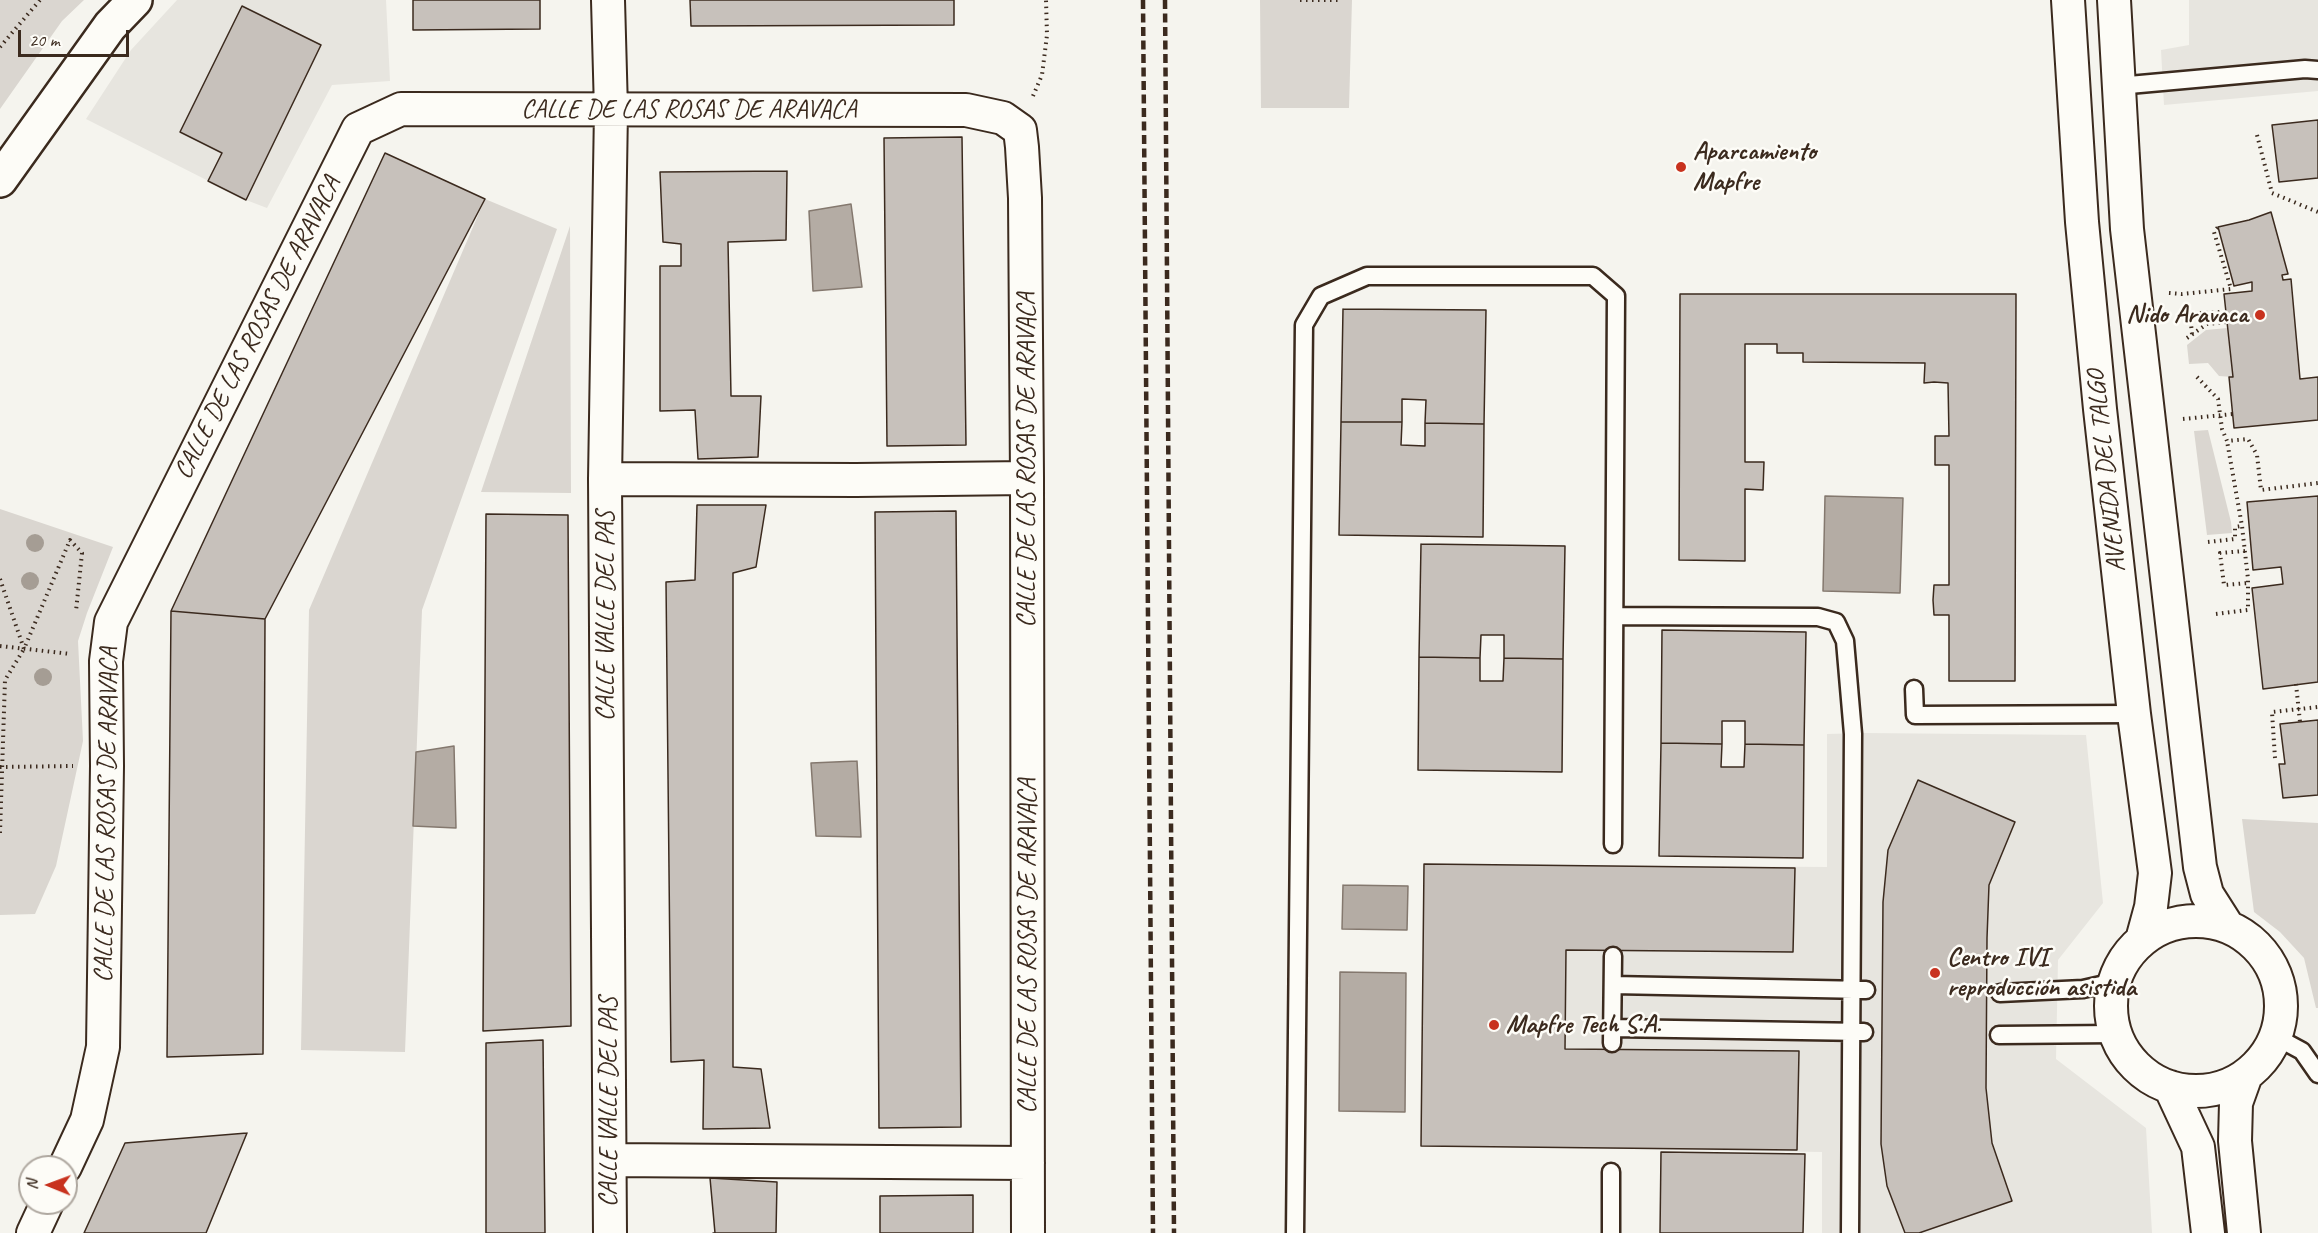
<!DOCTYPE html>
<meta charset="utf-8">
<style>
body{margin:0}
#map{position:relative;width:2318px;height:1233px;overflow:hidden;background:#f5f4ee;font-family:Caveat,sans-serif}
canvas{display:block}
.north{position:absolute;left:18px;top:1155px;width:60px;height:60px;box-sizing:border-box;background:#fdfcf7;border:2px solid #afa8a0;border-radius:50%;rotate:271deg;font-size:16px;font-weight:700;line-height:24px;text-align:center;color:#3b2a1e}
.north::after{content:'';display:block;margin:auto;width:21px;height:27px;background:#c8321e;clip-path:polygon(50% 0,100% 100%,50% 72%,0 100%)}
.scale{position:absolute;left:18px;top:30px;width:111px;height:27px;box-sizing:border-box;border:3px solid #3b2a1e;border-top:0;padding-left:8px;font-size:18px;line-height:21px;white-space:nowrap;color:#3b2a1e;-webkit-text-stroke:4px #fdfcf7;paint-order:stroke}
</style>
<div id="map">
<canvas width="2318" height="1233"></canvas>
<div class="north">N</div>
<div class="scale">20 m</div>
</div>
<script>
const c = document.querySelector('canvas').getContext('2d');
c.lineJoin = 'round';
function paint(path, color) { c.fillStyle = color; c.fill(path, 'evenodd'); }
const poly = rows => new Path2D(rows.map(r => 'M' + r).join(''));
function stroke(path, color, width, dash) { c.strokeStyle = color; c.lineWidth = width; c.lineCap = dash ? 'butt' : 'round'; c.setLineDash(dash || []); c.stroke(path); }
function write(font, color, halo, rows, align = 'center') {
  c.font = font + ' Caveat,sans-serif'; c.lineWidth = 5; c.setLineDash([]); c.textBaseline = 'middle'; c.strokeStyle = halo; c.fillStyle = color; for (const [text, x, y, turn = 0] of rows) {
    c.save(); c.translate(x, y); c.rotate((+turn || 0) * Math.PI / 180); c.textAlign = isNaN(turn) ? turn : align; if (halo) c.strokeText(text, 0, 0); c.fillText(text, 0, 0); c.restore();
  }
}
paint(poly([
 [177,0,386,0,390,81,332,85,267,208,246,200,86,119,131,50],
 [2189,0,2318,0,2318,91,2164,105,2161,50,2189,45],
 [1864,733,2086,735,2103,903,2058,960,2056,1059,2146,1128,2152,1233,1822,1233,1822,1152,1421,1146,1424,864,1827,867,1827,734]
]), '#e7e5df');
paint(poly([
 [0,0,84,0,62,21,0,109],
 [1260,0,1352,0,1349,108,1261,108],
 [485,199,557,229,422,610,405,1052,301,1050,309,610],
 [570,226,571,493,481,492],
 [2227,328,2233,377,2219,376,2208,363,2189,364,2187,345,2206,330],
 [2208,430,2231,522,2232,533,2207,535,2194,431],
 [0,509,113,547,87,613,78,641,83,741,56,866,35,914,0,915],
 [2242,819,2318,823,2318,1008,2316,1008,2304,958,2280,932,2254,912]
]), '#dad6d0');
const water = poly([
 [851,204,862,287,813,291,809,211,851,204],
 [1825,496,1903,498,1900,593,1823,591,1825,496],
 [454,746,456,828,413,826,416,752,454,746],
 [857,761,861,837,816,836,811,763,857,761],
 [1343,885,1408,886,1407,930,1342,929,1343,885],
 [1340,972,1406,973,1405,1112,1339,1111,1340,972]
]);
paint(water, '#b4aca4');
stroke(water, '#84786e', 1.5);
const building = poly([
 [413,0,540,0,540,29,413,30,413,0],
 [690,0,954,0,954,25,691,26,690,0],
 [242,6,321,45,246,200,208,181,222,153,180,132,242,6],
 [2318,120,2318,178,2279,182,2272,125,2318,120],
 [962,137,966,445,887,446,884,138,962,137],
 [385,153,485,199,265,619,171,611,385,153],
 [787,171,786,240,728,242,731,396,761,396,758,457,698,459,695,410,660,411,660,266,681,266,681,244,663,242,660,172,787,171],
 [2271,212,2288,274,2282,275,2283,280,2291,279,2300,379,2318,377,2318,420,2234,428,2229,377,2233,377,2224,294,2252,291,2252,282,2234,286,2218,227,2249,220,2271,212],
 [1680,294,2016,294,2015,681,1949,681,1949,615,1934,615,1933,600,1934,585,1949,585,1949,465,1935,465,1935,436,1949,436,1948,383,1934,382,1924,383,1925,363,1803,362,1803,353,1777,353,1777,344,1745,344,1745,462,1764,462,1763,490,1745,489,1745,561,1679,560,1680,294],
 [1343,309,1486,310,1484,424,1425,423,1426,400,1402,399,1402,422,1341,422,1343,309],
 [1341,422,1402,422,1401,445,1425,446,1425,423,1484,424,1483,537,1339,535,1341,422],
 [2318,496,2318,682,2263,689,2252,588,2283,584,2281,567,2253,570,2247,502,2318,496],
 [697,505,766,505,756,567,733,573,733,1067,761,1069,770,1128,703,1129,704,1060,671,1062,666,582,695,580,697,505],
 [956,511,961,1127,879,1128,875,512,956,511],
 [486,514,568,515,571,1026,483,1031,486,514],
 [1421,544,1565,546,1563,659,1504,658,1504,635,1481,635,1480,658,1419,657,1421,544],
 [171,611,265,619,263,1054,167,1057,171,611],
 [1662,630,1806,632,1804,745,1745,744,1745,721,1722,721,1722,744,1661,743,1662,630],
 [1419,657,1480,658,1480,681,1503,681,1504,658,1563,659,1562,772,1418,770,1419,657],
 [2318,720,2318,795,2283,798,2279,764,2285,764,2280,724,2318,720],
 [1661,743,1722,744,1721,767,1744,767,1745,744,1804,745,1803,858,1659,856,1661,743],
 [1918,780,2015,822,1989,885,1987,938,1986,1088,1992,1143,2012,1201,1919,1233,1905,1233,1887,1186,1881,1144,1883,902,1888,850,1918,780],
 [1424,864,1795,868,1793,952,1566,950,1565,1049,1799,1051,1797,1150,1421,1146,1424,864],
 [543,1040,545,1233,486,1233,486,1043,543,1040],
 [247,1133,206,1233,84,1233,125,1143,247,1133],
 [1661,1152,1805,1154,1803,1233,1660,1233,1661,1152],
 [710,1178,777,1182,776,1233,713,1233,715,1233,710,1178],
 [973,1195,973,1233,880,1233,880,1196,973,1195]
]);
paint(building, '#c7c1bb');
stroke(building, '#3b2a1e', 1.5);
const lane = poly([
 [2118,86,2305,69,2318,70],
 [1615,616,1818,617,1836,622,1845,641,1853,734,1850,1233],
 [1914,689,1915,715,2134,714],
 [1613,985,1866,990],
 [2000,993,2083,989,2114,982],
 [1612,1028,1864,1032],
 [1999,1035,2116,1034],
 [2276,1037,2302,1051,2318,1074],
 [1612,1043,1613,956],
 [1295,1233,1304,325,1321,296,1367,276,1593,276,1616,296,1613,844],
 [1611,1233,1611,1172]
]);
const street = poly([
 [608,0,611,110,605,479,610,1233],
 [2068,0,2082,222,2100,409,2134,714,2155,873,2151,907,2142,940],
 [2114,0,2127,229,2200,867,2207,894,2228,927],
 [605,479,856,480,1027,478],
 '2111 1006a85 85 0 1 1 170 0a85 85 0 1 1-170 0Z',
 [2170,1087,2198,1147,2208,1233],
 [610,1160,1028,1163],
 [65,1167,87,1120,103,1047,107,766,106,661,111,622,358,129,401,109,966,110,1003,118,1020,130,1022,147,1025,198,1027,478,1028,1233],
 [33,1233,47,1203],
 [2244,1233,2235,1141,2236,1103,2246,1075]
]);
const secondary = poly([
 [0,180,110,26,135,0]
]);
stroke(lane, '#3b2a1e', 21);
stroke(street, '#3b2a1e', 36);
stroke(secondary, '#3b2a1e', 38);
stroke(poly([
 [1300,0,1339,0],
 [0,47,40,0],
 [1033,96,1042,75,1047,35,1046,0],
 [2257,135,2272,193,2318,212],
 [2169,293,2182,294,2231,289,2214,232,2218,227],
 [2192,334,2190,314,2220,312,2221,323],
 [2187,338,2207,324,2227,322],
 [2197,377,2218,399,2222,429,2227,441,2248,439,2257,455,2261,490,2318,483],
 [2183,419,2233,414],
 [2208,542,2235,539,2235,527,2242,526],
 [2245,551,2220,553,2224,585,2248,583],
 [0,579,24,649,70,540,82,553,76,611],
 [2216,614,2248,610,2248,579,2242,526,2227,441],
 [0,646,71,654],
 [2275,758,2272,712,2318,707],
 [0,767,73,766],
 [0,833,5,680,24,649]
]), '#3b2a1e', 4, [1.5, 4.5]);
stroke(lane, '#fdfcf7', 16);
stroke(street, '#fdfcf7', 32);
stroke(secondary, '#fdfcf7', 33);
stroke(poly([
 [1143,0,1153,1233],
 [1165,0,1174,1233]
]), '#3b2a1e', 4.5, [9, 4.5]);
stroke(poly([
 [2296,684,2300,722]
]), '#3b2a1e', 4, [1.5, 4.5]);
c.fillStyle = '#a59d94';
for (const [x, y] of [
 [35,543],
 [30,581],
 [43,677]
]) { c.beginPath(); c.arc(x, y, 9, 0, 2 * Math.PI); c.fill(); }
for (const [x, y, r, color] of [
 [1681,167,6,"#c8321e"],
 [2260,315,6,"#c8321e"],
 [1935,973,6,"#c8321e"],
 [1494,1025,6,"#c8321e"]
]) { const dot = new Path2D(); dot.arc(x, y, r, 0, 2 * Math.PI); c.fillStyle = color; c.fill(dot); stroke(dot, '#fdfcf7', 2); }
write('26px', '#3b2a1e', '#fdfcf7', [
 ["CALLE DE LAS ROSAS DE ARAVACA",689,110],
 ["CALLE DE LAS ROSAS DE ARAVACA",258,328,-63],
 ["CALLE DE LAS ROSAS DE ARAVACA",1027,460,-90],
 ["AVENIDA DEL TALGO",2107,471,-96],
 ["CALLE VALLE DEL PAS",606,616,-90],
 ["CALLE DE LAS ROSAS DE ARAVACA",107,815,-89],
 ["CALLE DE LAS ROSAS DE ARAVACA",1028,946,-90],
 ["CALLE VALLE DEL PAS",609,1102,-90]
]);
write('bold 26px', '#3b2a1e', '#fdfcf7', [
 ["Aparcamiento",1693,152],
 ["Mapfre",1693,182],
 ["Nido Aravaca",2248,315,"right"],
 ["Centro IVI",1947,958],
 ["reproducción asistida",1947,988],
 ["Mapfre Tech S.A.",1506,1025]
], 'left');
</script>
